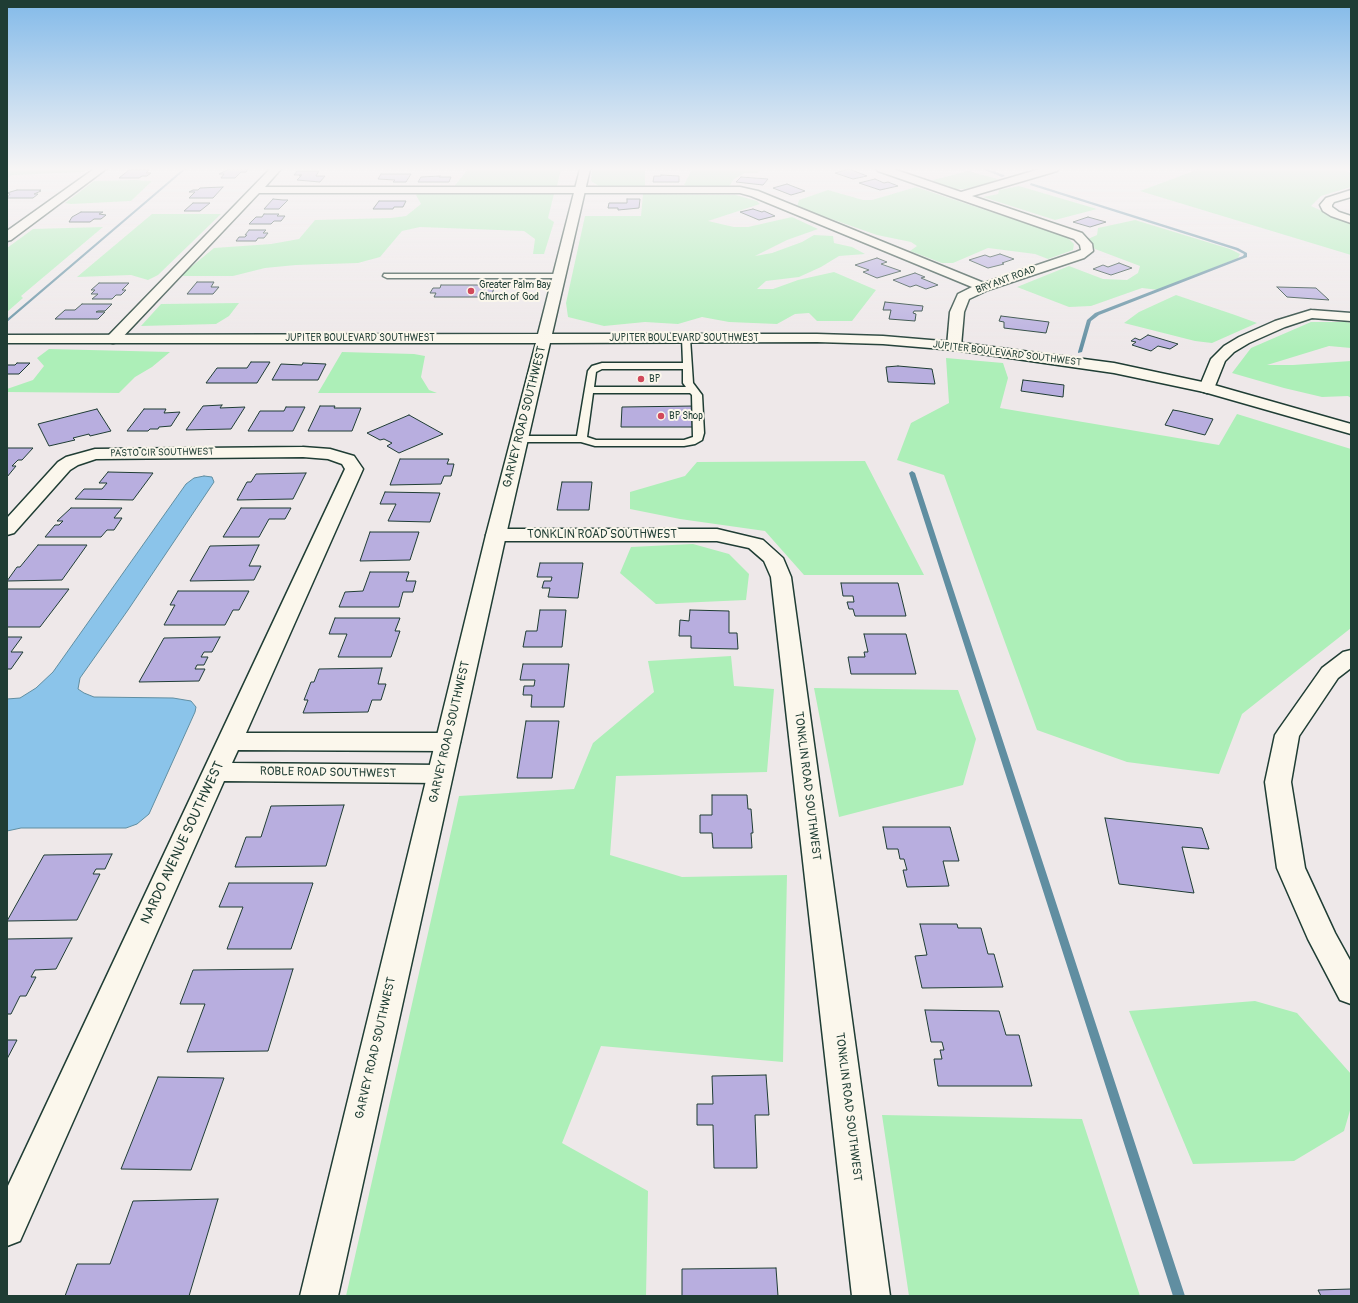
<!DOCTYPE html>
<style>
body{margin:0}
#map{position:relative;width:1358px;height:1303px;overflow:hidden;background:#eee8e9;font-family:Pangolin,sans-serif}
canvas{display:block}
.frame{position:absolute;inset:0;border:8px solid #1f3d34;pointer-events:none}
</style>
<div id="map">
<canvas width="1358" height="1303"></canvas>
<div class="frame"></div>
</div>
<script>
const c = document.querySelector('canvas').getContext('2d');
c.lineJoin = 'round';
function paint(path, color) { c.fillStyle = color; c.fill(path, 'evenodd'); }
const poly = rows => new Path2D(rows.map(r => 'M' + r).join(''));
function stroke(path, color, width, dash) { c.strokeStyle = color; c.lineWidth = width; c.lineCap = dash ? 'butt' : 'round'; c.setLineDash(dash || []); c.stroke(path); }
function write(font, color, halo, rows, align = 'center') {
  c.font = font + ' Pangolin,sans-serif'; c.lineWidth = 4; c.setLineDash([]); c.textBaseline = 'middle'; c.strokeStyle = halo; c.fillStyle = color; for (const [text, x, y, turn = 0] of rows) {
    c.save(); c.translate(x, y); c.rotate((+turn || 0) * Math.PI / 180); c.textAlign = isNaN(turn) ? turn : align; if (halo) c.strokeText(text, 0, 0); c.fillText(text, 0, 0); c.restore();
  }
}
paint(poly([
 [7,169,88,169,83,172,12,175,7,178],
 [468,169,561,169,557,186,549,188,452,189],
 [592,169,645,169,645,188,600,187,591,181],
 [692,169,761,169,757,173,745,173,734,179,728,188,690,188,684,185],
 [1199,169,1344,169,1351,174,1351,187,1321,196,1311,206,1351,224,1351,255,1140,191],
 [968,171,998,179,992,183,964,189,952,189,936,184,933,180],
 [134,180,152,181,131,201,71,204,65,203,94,181],
 [1019,186,1097,209,1055,220,983,197,998,194,999,190],
 [916,187,1067,237,1074,244,1073,250,1048,259,1035,254,988,248,953,263,942,263,910,251,917,246,911,242,877,235,797,207,799,200,828,190,863,200,872,200],
 [418,194,554,194,548,218,554,222,544,254,533,254,535,239,524,231,420,227,402,231,380,257,358,263,296,265,265,268,233,276,180,276,214,248,271,244,299,239,315,220,391,218,406,216,421,204,416,195],
 [643,194,736,195,757,201,760,204,708,221,734,227,748,227,792,217,818,229,787,240,755,256,772,253,802,242,814,235,833,236,834,243,852,247,865,254,839,256,821,267,799,277,766,281,757,289,773,289,798,280,834,272,876,290,852,321,817,321,809,313,795,314,777,324,729,322,702,317,678,324,645,322,604,326,568,317,566,303,585,216,641,216],
 [152,214,221,214,158,275,148,280,131,275,77,277],
 [1135,220,1230,249,1240,254,1238,258,1159,290,1142,288,1091,306,1069,307,1017,287,1069,266,1103,279,1127,280,1138,273,1140,266,1095,249,1088,239,1097,235,1098,228],
 [103,227,21,296,23,298,7,312,7,248,33,229],
 [1176,295,1235,315,1257,323,1212,343,1195,341,1124,323,1139,312],
 [239,303,229,316,216,324,141,326,161,304],
 [1311,322,1345,322,1351,323,1351,348,1329,346,1267,365,1293,365,1351,361,1351,398,1348,396,1322,397,1284,388,1232,373,1251,348],
 [49,349,170,352,152,367,135,377,119,393,7,392,7,389,33,380,44,366,37,358],
 [342,352,414,354,425,356,421,377,429,390,437,393,318,393],
 [946,358,1003,363,1008,378,1000,408,1219,445,1237,414,1351,449,1351,628,1242,714,1219,774,1127,762,1037,730,944,475,897,460,911,423,949,403],
 [865,461,924,575,804,575,765,531,680,519,630,509,630,492,685,476,697,462],
 [693,544,729,554,749,574,746,600,656,604,620,573,631,547],
 [731,656,734,686,774,689,767,772,616,776,610,855,682,877,787,875,783,1062,601,1046,562,1143,648,1191,646,1296,346,1296,459,796,574,789,593,743,654,692,648,661],
 [814,688,958,690,976,739,963,785,839,817],
 [1255,1001,1297,1013,1351,1074,1351,1107,1344,1131,1294,1161,1193,1164,1129,1011],
 [882,1115,1082,1119,1140,1296,909,1296]
]), '#adefb8');
const water = poly([
 [204,476,212,477,214,482,128,610,80,678,78,689,84,693,94,697,173,698,191,701,196,707,195,712,149,814,137,824,126,828,21,828,7,831,7,699,20,698,36,688,53,672,186,484,194,478,204,476]
]);
paint(water, '#8bc4ea');
stroke(water, '#608ea1', 1);
paint(poly([
 [183,169,186,169,7,322,7,319,183,169],
 [987,169,1004,175,1005,176,1002,177,982,169,987,169],
 [1031,183,1238,248,1247,253,1247,257,1099,315,1091,321,1082,352,1078,353,1078,352,1087,320,1095,313,1243,256,1244,254,1236,250,1030,185,1031,183],
 [912,471,915,473,1185,1296,1173,1296,909,473,912,471]
]), '#608ea1');
const building = poly([
 [229,169,248,169,246,172,241,172,235,178,221,178,224,174,219,174,229,169],
 [849,169,862,174,867,176,853,179,835,173,849,169],
 [129,170,149,170,146,173,151,173,147,176,142,176,139,178,119,178,129,170],
 [297,171,319,171,316,176,325,176,320,182,297,180,301,176,299,176,300,175,302,175,294,175,297,171],
 [381,174,411,174,406,182,393,182,395,180,378,179,381,174],
 [661,175,679,176,679,182,653,182,654,176,661,176,661,175],
 [440,176,439,177,451,177,449,182,418,182,421,177,440,176],
 [741,177,768,179,763,185,736,182,741,177],
 [875,179,884,183,888,182,898,186,880,190,859,183,875,179],
 [787,184,805,191,791,195,773,188,787,184],
 [223,187,213,198,189,198,195,192,189,192,193,190,198,190,200,188,223,187],
 [17,190,41,190,39,191,41,191,34,194,38,194,33,198,7,198,10,194,7,193,17,190],
 [273,199,283,200,288,200,279,209,264,209,273,199],
 [627,199,640,199,639,208,618,210,618,208,608,208,609,203,627,203,627,199],
 [379,201,406,201,403,207,394,207,393,209,373,209,379,201],
 [193,203,210,203,200,211,184,211,193,203],
 [753,209,762,212,764,211,775,216,759,220,740,212,753,209],
 [81,212,103,212,99,214,106,215,101,219,94,219,90,222,69,222,72,217,81,212],
 [264,214,279,214,277,216,285,216,281,221,274,221,271,224,249,224,256,217,262,217,264,214],
 [1088,217,1106,222,1090,227,1073,222,1088,217],
 [249,230,266,230,263,233,268,233,264,238,258,238,256,241,236,241,239,237,245,237,247,235,245,235,249,230],
 [1000,254,1014,259,1002,263,1004,264,988,268,969,260,985,255,990,257,1000,254],
 [877,258,887,262,881,264,901,271,877,278,863,272,869,270,855,265,877,258],
 [1119,263,1132,268,1111,275,1093,269,1103,265,1108,267,1119,263],
 [915,273,925,277,921,278,938,285,926,289,916,285,910,287,893,280,915,273],
 [197,282,214,282,211,287,219,287,213,294,187,294,197,282],
 [99,283,129,283,122,290,126,290,121,295,116,295,112,299,92,299,98,294,91,294,95,290,91,290,99,283],
 [441,285,495,285,491,297,434,297,436,293,430,293,433,288,440,288,441,285],
 [1277,287,1316,288,1329,300,1287,297,1277,287],
 [885,302,923,306,922,311,914,311,913,313,916,314,915,321,889,319,891,310,883,310,885,302],
 [82,304,112,304,105,311,98,311,96,312,105,312,98,319,55,319,65,310,75,310,82,304],
 [1001,316,1049,322,1046,333,1004,328,1004,322,999,321,1001,316],
 [1148,335,1178,344,1170,349,1158,346,1151,351,1132,345,1136,342,1131,341,1135,338,1140,340,1148,335],
 [251,362,270,362,257,383,206,383,217,368,247,368,251,362],
 [17,363,30,363,19,374,7,374,7,365,15,365,17,363],
 [303,363,326,364,318,380,272,380,281,364,302,365,303,363],
 [898,366,932,369,935,384,888,382,886,367,898,366],
 [1023,380,1064,385,1063,397,1021,391,1023,380],
 [222,405,220,408,245,407,231,429,186,430,203,406,222,405],
 [320,406,335,406,334,408,361,408,352,431,308,431,320,406],
 [696,406,697,427,621,427,622,407,696,406],
 [286,407,305,407,293,431,248,431,260,411,284,411,286,407],
 [97,409,111,431,90,436,89,434,73,438,75,440,49,446,38,424,97,409],
 [144,409,166,409,164,413,180,412,171,426,159,427,158,429,150,429,148,431,127,431,144,409],
 [1173,410,1179,411,1213,419,1205,435,1165,425,1173,410],
 [409,415,443,434,399,453,387,446,392,443,384,439,380,440,367,433,409,415],
 [7,448,33,448,22,460,18,460,12,466,16,466,7,477,7,448],
 [400,459,449,459,447,464,454,464,451,476,444,476,441,484,390,485,400,459],
 [108,472,153,473,133,500,75,499,84,489,102,489,107,483,99,483,108,472],
 [306,473,293,499,237,500,247,482,251,482,256,474,306,473],
 [562,482,592,482,589,510,557,510,562,482],
 [385,492,440,493,430,522,388,521,396,504,380,504,385,492],
 [71,508,122,508,114,518,122,518,114,530,107,530,101,537,45,537,55,525,59,525,63,521,57,521,71,508],
 [241,508,291,508,285,519,269,519,259,537,223,537,241,508],
 [370,532,419,532,410,560,360,561,370,532],
 [38,545,87,545,62,580,7,581,17,567,20,567,38,545],
 [259,545,249,566,261,566,254,580,190,581,210,546,259,545],
 [540,563,583,563,578,598,548,597,550,588,542,588,544,581,551,581,552,577,537,577,540,563],
 [370,572,409,572,406,581,416,581,413,592,403,592,399,607,339,607,345,592,363,591,370,572],
 [841,583,898,583,906,616,855,616,853,609,849,609,847,602,854,602,853,596,843,596,841,583],
 [7,589,69,589,40,627,7,627,7,589],
 [178,591,249,591,239,610,233,610,225,625,164,625,175,605,170,605,178,591],
 [540,610,566,610,562,647,523,647,526,631,537,631,540,610],
 [690,610,729,611,729,633,737,633,738,649,691,648,691,636,679,636,680,620,689,621,690,610],
 [335,618,400,618,395,631,400,631,391,657,338,657,347,634,329,634,335,618],
 [864,634,906,634,916,674,851,674,848,657,865,657,864,652,868,652,864,634],
 [7,637,22,637,11,652,23,652,11,669,7,669,7,637],
 [220,637,212,652,204,652,201,657,208,657,204,665,197,665,195,669,205,669,199,681,139,682,164,638,220,637],
 [523,664,569,664,564,707,531,707,532,695,523,695,524,686,534,686,535,680,520,680,523,664],
 [382,668,378,684,386,684,381,700,372,700,368,712,303,713,308,700,304,700,311,682,314,682,319,669,382,668],
 [526,721,559,721,552,778,517,778,526,721],
 [712,795,747,795,748,809,751,809,753,833,751,833,752,848,713,848,712,833,700,833,700,815,712,815,712,795],
 [344,805,326,866,235,867,246,837,261,837,271,806,344,805],
 [1105,818,1202,828,1209,849,1182,847,1194,893,1119,884,1105,818],
 [883,827,950,827,959,861,943,861,949,886,907,887,903,870,907,870,904,859,900,859,898,849,887,849,883,827],
 [112,854,105,869,96,869,93,874,100,874,77,920,7,921,44,855,112,854],
 [229,883,313,883,291,949,227,949,243,907,219,907,229,883],
 [920,924,957,924,958,928,981,928,988,954,994,954,1003,987,922,988,915,956,927,955,920,924],
 [72,938,56,969,35,970,31,977,36,977,26,996,20,996,11,1014,7,1014,7,939,72,938],
 [293,969,268,1051,187,1052,205,1004,180,1004,193,970,293,969],
 [925,1010,999,1011,1006,1035,1019,1035,1032,1086,938,1086,934,1059,942,1059,940,1050,944,1050,942,1042,931,1042,925,1010],
 [7,1040,17,1040,7,1059,7,1040],
 [766,1075,769,1115,755,1115,757,1168,714,1168,713,1125,697,1125,697,1104,713,1104,712,1076,766,1075],
 [158,1077,224,1078,191,1170,121,1169,158,1077],
 [218,1199,189,1296,65,1296,77,1264,110,1264,133,1201,218,1199],
 [776,1268,778,1296,682,1296,682,1269,776,1268],
 [1351,1289,1351,1296,1321,1296,1318,1290,1351,1289]
]);
paint(building, '#b8aedf');
stroke(building, '#1f3d34', 1);
const service = poly([
 [384,274,559,274,563,276,559,278,387,278,383,276,384,274],
 [686,335,690,338,693,383,702,395,704,433,702,440,695,444,684,446,595,446,581,442,519,442,514,439,519,436,577,436,588,371,592,366,602,363,683,363,682,338,686,335],
 [602,369,683,369,683,383,686,387,594,387,596,372,602,369],
 [593,393,690,393,692,395,693,437,684,440,596,440,587,437,593,393]
]);
const minor = poly([
 [94,169,106,169,11,240,7,241,7,231,94,169],
 [270,169,281,169,265,187,740,187,758,191,984,283,1076,252,1081,250,1080,245,1074,239,878,171,877,169,893,169,961,192,1040,169,1058,169,1057,171,972,196,1082,233,1092,244,1093,251,1084,258,988,290,969,299,964,312,961,346,959,349,954,350,949,349,947,346,950,312,958,294,972,287,751,196,740,193,259,193,118,342,113,343,108,342,106,339,108,336,270,169],
 [1351,190,1351,197,1334,202,1332,205,1332,207,1339,212,1351,216,1351,223,1331,216,1323,211,1320,205,1326,198,1351,190],
 [1311,310,1351,313,1351,321,1312,318,1285,327,1249,343,1234,352,1225,361,1213,391,1207,393,1201,391,1199,388,1211,359,1224,346,1239,337,1275,321,1311,310],
 [303,447,330,449,354,456,363,469,246,733,448,733,457,736,460,742,457,748,448,751,238,750,232,763,440,765,449,768,452,774,449,780,440,783,224,781,20,1241,7,1246,7,1188,345,469,342,464,328,459,303,457,96,459,78,465,70,470,14,533,7,535,7,518,58,462,66,457,95,449,303,447],
 [496,529,717,529,763,540,783,558,791,577,890,1296,852,1296,771,577,764,561,749,548,717,541,496,541,489,539,486,535,489,531,496,529],
 [1351,650,1351,668,1338,678,1299,736,1291,782,1305,868,1335,933,1351,962,1351,1004,1340,1000,1308,939,1277,868,1265,782,1275,735,1279,729,1322,668,1343,652,1351,650]
]);
const tertiary = poly([
 [580,169,590,169,552,334,817,334,883,336,954,342,1114,363,1207,383,1351,424,1351,434,1204,392,1114,373,954,350,883,344,817,342,550,343,506,535,338,1296,300,1296,486,535,536,343,7,343,7,335,538,334,580,169]
]);
stroke(service, '#1f3d34', 3);
stroke(minor, '#1f3d34', 3);
stroke(tertiary, '#1f3d34', 3);
paint(service, '#fbf7ec');
paint(minor, '#fbf7ec');
paint(tertiary, '#fbf7ec');
const sky = c.createLinearGradient(0, 0, 0, 352);
sky.addColorStop(0, '#83bae9');
sky.addColorStop(0.48, '#f7f5f5');
sky.addColorStop(1, '#f7f5f500');
c.fillStyle = sky;
c.fillRect(0, 0, 1358, 352);
for (const [x, y, r, color] of [
 [471,291,4,"#d1495b"],
 [641,379,4,"#d1495b"],
 [661,416,4,"#d1495b"]
]) { const dot = new Path2D(); dot.arc(x, y, r, 0, 2 * Math.PI); c.fillStyle = color; c.fill(dot); stroke(dot, '#fbf7ec', 1.5); }
write('10px', '#1f3d34', '#fbf7ec', [
 ["BRYANT ROAD",1006,280,-20],
 ["JUPITER BOULEVARD SOUTHWEST",360,338],
 ["JUPITER BOULEVARD SOUTHWEST",684,338],
 ["JUPITER BOULEVARD SOUTHWEST",1007,354,7],
 ["PASTO CIR SOUTHWEST",162,453,-1]
]);
write('10px', '#1f3d34', '#fbf7ec', [
 ["Greater Palm Bay",479,285],
 ["Church of God",479,297],
 ["BP",649,379],
 ["BP Shop",669,416]
], 'left');
write('12px', '#1f3d34', '#fbf7ec', [
 ["GARVEY ROAD SOUTHWEST",525,417,-76],
 ["TONKLIN ROAD SOUTHWEST",602,535],
 ["GARVEY ROAD SOUTHWEST",450,732,-77],
 ["ROBLE ROAD SOUTHWEST",328,773,1],
 ["TONKLIN ROAD SOUTHWEST",807,786,83],
 ["GARVEY ROAD SOUTHWEST",376,1048,-77],
 ["TONKLIN ROAD SOUTHWEST",848,1107,83]
]);
write('14px', '#1f3d34', '#fbf7ec', [
 ["NARDO AVENUE SOUTHWEST",183,843,-65]
]);
</script>
